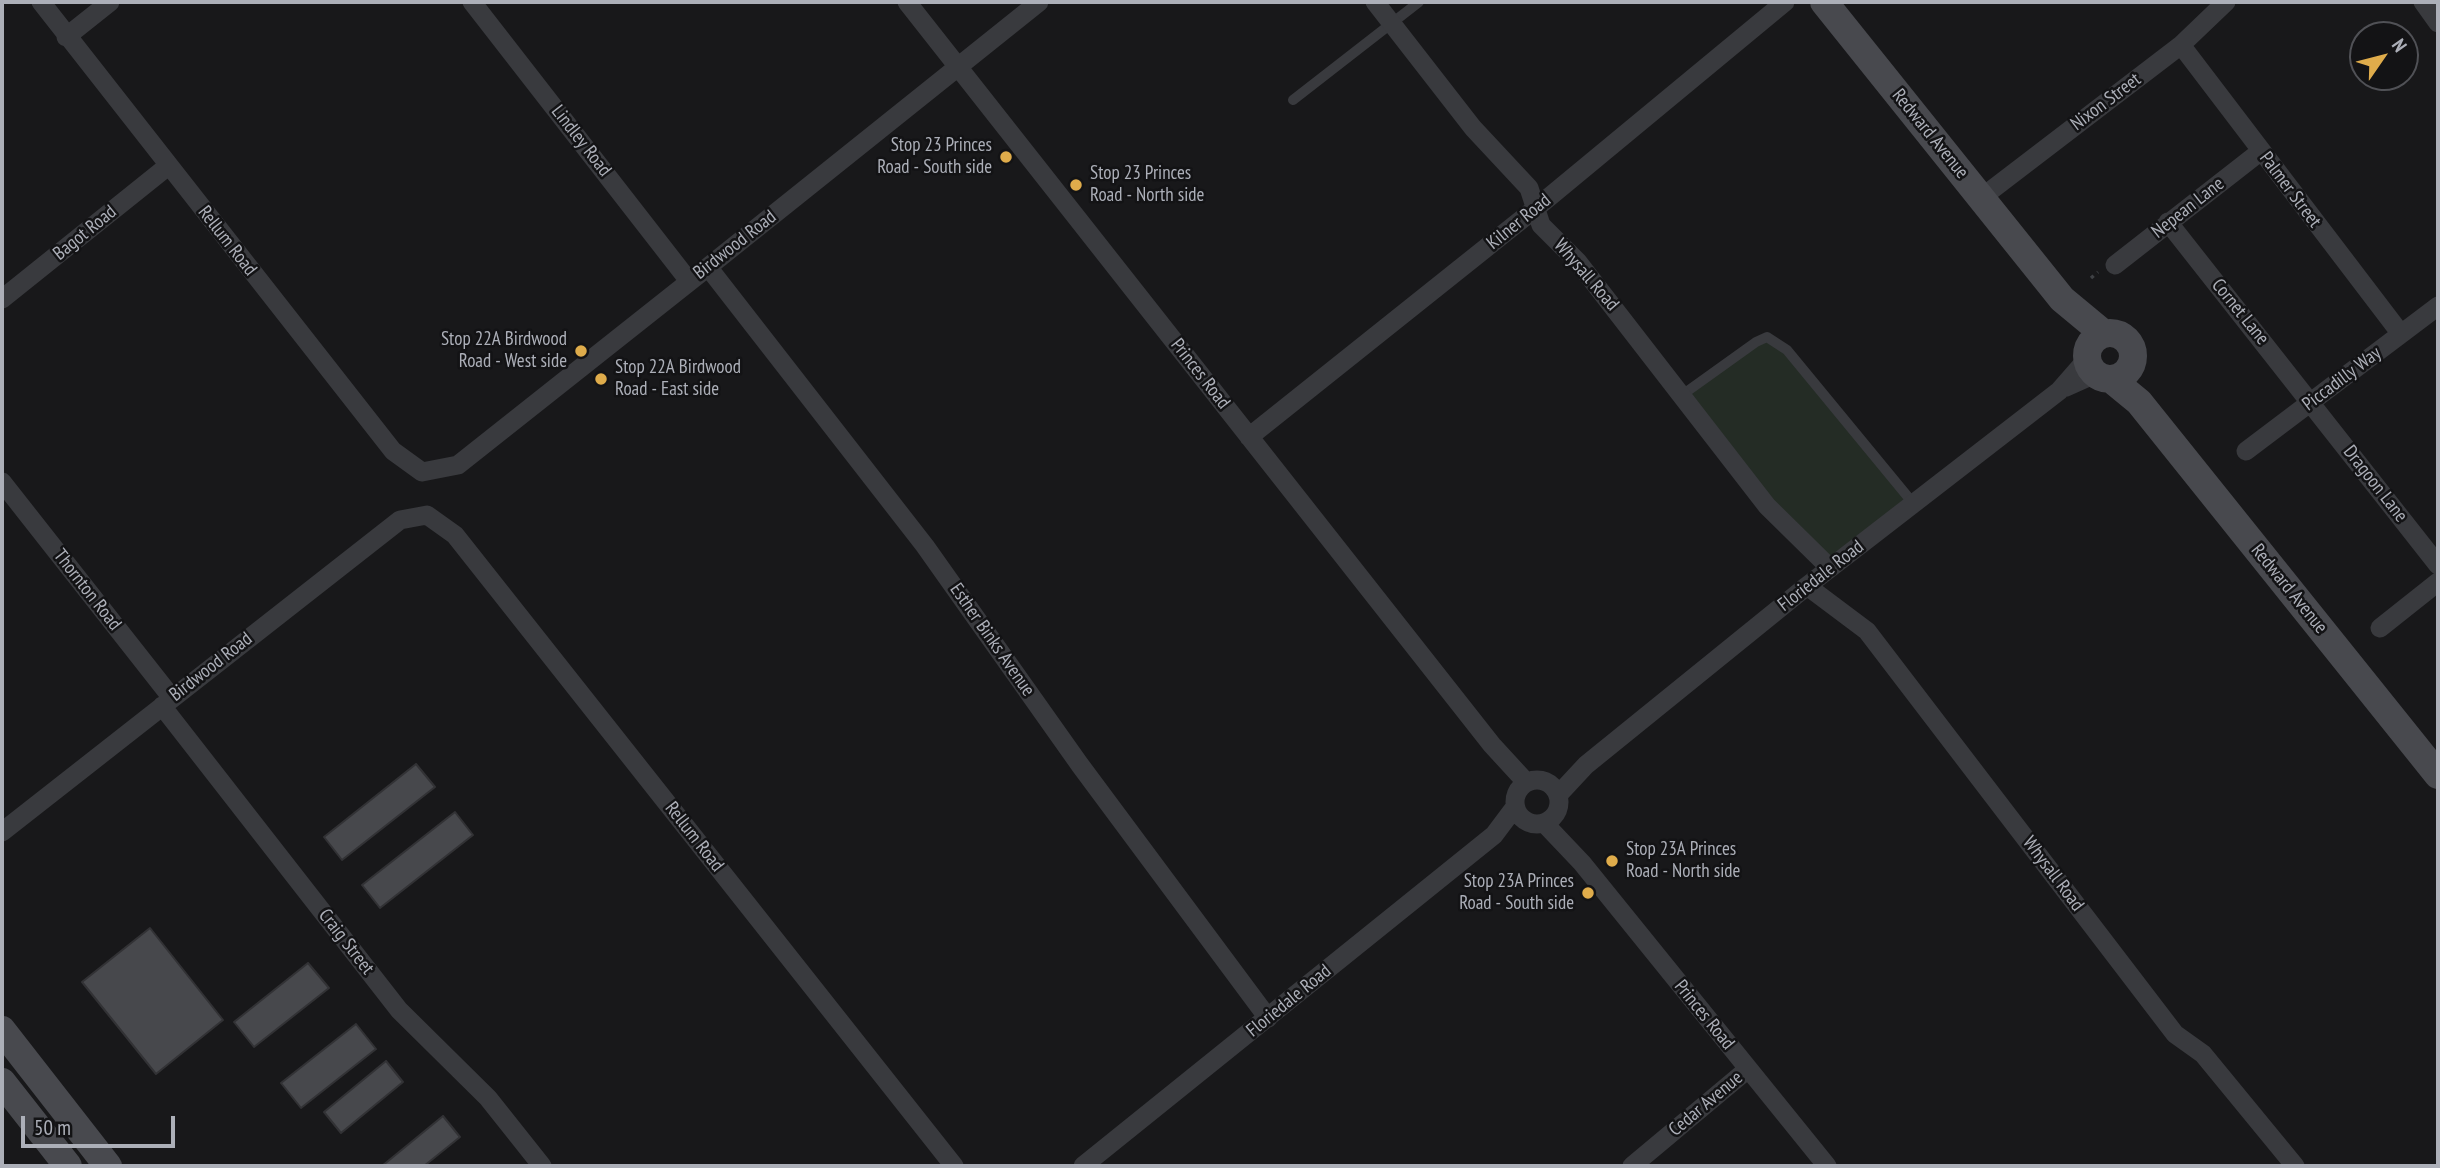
<!DOCTYPE html>
<style>
body{margin:0}
#map{position:relative;width:2440px;height:1168px;overflow:hidden;background:#18181a;font-family:"PT Sans Narrow",sans-serif}
canvas{display:block}
.frame{position:absolute;inset:0;border:4px solid #acafb8;pointer-events:none}
.north{position:absolute;left:2349px;top:21px;width:70px;height:70px;box-sizing:border-box;background:#131315;border:2px solid #505156;border-radius:50%;rotate:55deg;font-size:19px;font-weight:700;line-height:28px;text-align:center;color:#acafb8}
.north::after{content:'';display:block;margin:auto;width:24px;height:32px;background:#dfac4b;clip-path:polygon(50% 0,100% 100%,50% 72%,0 100%)}
.scale{position:absolute;left:21px;top:1116px;width:154px;height:32px;box-sizing:border-box;border:4px solid #acafb8;border-top:0;padding-left:9px;font-size:21px;line-height:24px;white-space:nowrap;color:#acafb8;-webkit-text-stroke:5px #131315;paint-order:stroke}
</style>
<div id="map">
<canvas width="2440" height="1168"></canvas>
<div class="frame"></div>
<div class="north">N</div>
<div class="scale">50 m</div>
</div>
<script>
const c = document.querySelector('canvas').getContext('2d');
c.lineJoin = 'round';
function paint(path, color) { c.fillStyle = color; c.fill(path, 'evenodd'); }
const poly = rows => new Path2D(rows.map(r => 'M' + r).join(''));
function stroke(path, color, width, dash) { c.strokeStyle = color; c.lineWidth = width; c.lineCap = dash ? 'butt' : 'round'; c.setLineDash(dash || []); c.stroke(path); }
function write(font, color, halo, rows, align = 'center') {
  c.font = font + ' "PT Sans Narrow",sans-serif'; c.lineWidth = 5; c.setLineDash([]); c.textBaseline = 'middle'; c.strokeStyle = halo; c.fillStyle = color; for (const [text, x, y, turn = 0] of rows) {
    c.save(); c.translate(x, y); c.rotate((+turn || 0) * Math.PI / 180); c.textAlign = isNaN(turn) ? turn : align; if (halo) c.strokeText(text, 0, 0); c.fillText(text, 0, 0); c.restore();
  }
}
paint(poly([
 [1767,337,1787,350,1913,503,1830,568,1682,395]
]), '#242c25');
const building = poly([
 [416,764,435,787,342,860,324,837,416,764],
 [455,812,473,835,380,908,362,885,455,812],
 [150,928,223,1020,156,1074,82,982,150,928],
 [308,963,329,988,254,1047,234,1022,308,963],
 [356,1024,376,1049,301,1108,281,1083,356,1024],
 [386,1061,403,1082,341,1133,324,1112,386,1061],
 [443,1116,460,1137,424,1166,382,1166,443,1116]
]);
paint(building, '#47484c');
stroke(building, '#323235', 2);
stroke(poly([
 [2091,278,2098,272]
]), '#3f4145', 3.5, [3.5, 5]);
stroke(poly([
 [1293,100,1419,2],
 [1682,395,1756,342,1767,337,1787,350,1913,503]
]), '#393a3e', 10);
stroke(poly([
 [41,2,393,451,422,472,458,465,708,267,1039,2],
 [472,2,689,281],
 [907,2,1492,745,1526,782],
 [1375,2,1473,128,1529,188,1541,225,1578,262,1767,506,1830,568],
 [2423,2,2438,23],
 [66,37,110,2],
 [2181,45,2401,334],
 [1981,198,2181,45,2226,2],
 [2168,222,2438,565],
 [2115,265,2261,151],
 [708,267,925,546,1080,765,1268,1018],
 [2,299,168,166],
 [2066,387,2095,374],
 [1249,437,1536,208,1785,2],
 [2246,451,2438,306],
 [2,482,172,698],
 [1807,586,1867,631,2175,1034,2203,1054,2295,1166],
 [2380,628,2438,582],
 [162,706,399,1010,488,1098,542,1166],
 '1515 802a22 22 0 1 1 44 0a22 22 0 1 1-44 0Z',
 [1559,794,1586,765,1807,586,2059,391,2087,359],
 [1544,823,1582,863,1827,1166],
 [2,832,400,520,427,515,455,535,954,1166],
 [1083,1166,1494,835,1515,807],
 [1632,1166,1748,1069]
]), '#393a3e', 19);
stroke(poly([
 [1824,2,2062,299,2103,333],
 '2087 356a23 23 0 1 1 46 0a23 23 0 1 1-46 0Z',
 [2111,379,2139,402,2438,775],
 [2,1030,108,1166],
 [2,1082,68,1166]
]), '#48494e', 28);
for (const [x, y, r, color] of [
 [1006,157,7,"#dfac4b"],
 [1076,185,7,"#dfac4b"],
 [581,351,7,"#dfac4b"],
 [601,379,7,"#dfac4b"],
 [1612,861,7,"#dfac4b"],
 [1588,893,7,"#dfac4b"]
]) { const dot = new Path2D(); dot.arc(x, y, r, 0, 2 * Math.PI); c.fillStyle = color; c.fill(dot); stroke(dot, '#131315', 2.5); }
write('19px', '#acafb8', '#131315', [
 ["Nixon Street",2106,102,-37],
 ["Redward Avenue",1930,134,51],
 ["Lindley Road",581,141,52],
 ["Palmer Street",2290,190,53],
 ["Nepean Lane",2188,208,-38],
 ["Kilner Road",1519,222,-39],
 ["Bagot Road",85,233,-39],
 ["Rellum Road",227,241,52],
 ["Birdwood Road",735,245,-38],
 ["Whysall Road",1586,275,49],
 ["Cornet Lane",2240,312,51],
 ["Princes Road",1200,374,52],
 ["Piccadilly Way",2342,379,-37],
 ["Dragoon Lane",2375,484,52],
 ["Floriedale Road",1821,576,-38],
 ["Redward Avenue",2289,589,51],
 ["Thornton Road",87,590,52],
 ["Esther Binks Avenue",992,640,55],
 ["Birdwood Road",211,667,-38],
 ["Rellum Road",694,837,52],
 ["Whysall Road",2053,874,53],
 ["Craig Street",346,942,52],
 ["Floriedale Road",1289,1001,-39],
 ["Princes Road",1704,1015,51],
 ["Cedar Avenue",1706,1104,-40]
]);
write('19px', '#acafb8', '#131315', [
 ["Stop 23 Princes",992,146],
 ["Road - South side",992,168],
 ["Stop 23 Princes",1090,174,"left"],
 ["Road - North side",1090,196,"left"],
 ["Stop 22A Birdwood",567,340],
 ["Road - West side",567,362],
 ["Stop 22A Birdwood",615,368,"left"],
 ["Road - East side",615,390,"left"],
 ["Stop 23A Princes",1626,850,"left"],
 ["Road - North side",1626,872,"left"],
 ["Stop 23A Princes",1574,882],
 ["Road - South side",1574,904]
], 'right');
</script>
